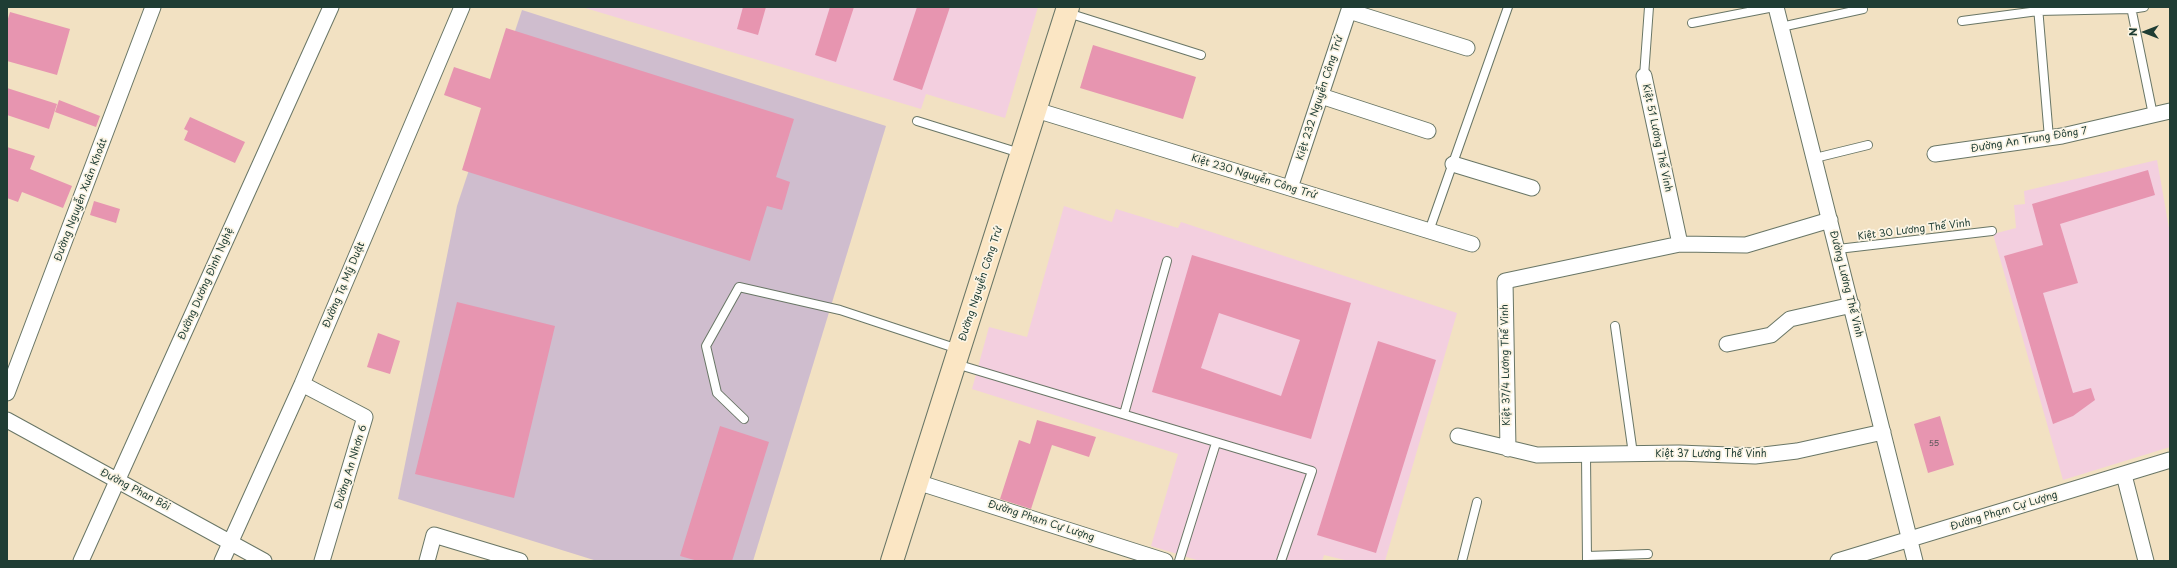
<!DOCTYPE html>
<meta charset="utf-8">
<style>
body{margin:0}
#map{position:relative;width:2177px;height:568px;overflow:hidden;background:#f2e1c2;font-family:"Playpen Sans",sans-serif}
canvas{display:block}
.frame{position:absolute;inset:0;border:8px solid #1f3d34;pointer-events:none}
.north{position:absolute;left:2125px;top:12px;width:40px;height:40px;-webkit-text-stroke:3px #fcf5e5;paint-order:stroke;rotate:270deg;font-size:11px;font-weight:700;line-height:16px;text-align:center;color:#1f3d34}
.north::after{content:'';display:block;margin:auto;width:14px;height:18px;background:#1f3d34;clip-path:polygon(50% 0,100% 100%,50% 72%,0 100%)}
</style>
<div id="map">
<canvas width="2177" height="568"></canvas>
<div class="frame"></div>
<div class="north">N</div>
</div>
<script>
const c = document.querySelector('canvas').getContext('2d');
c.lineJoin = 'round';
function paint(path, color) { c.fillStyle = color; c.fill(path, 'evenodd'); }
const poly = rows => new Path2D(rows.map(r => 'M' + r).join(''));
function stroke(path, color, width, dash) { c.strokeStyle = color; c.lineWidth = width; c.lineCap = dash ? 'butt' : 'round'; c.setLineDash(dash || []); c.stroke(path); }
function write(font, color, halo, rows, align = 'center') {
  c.font = font + ' "Playpen Sans",sans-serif'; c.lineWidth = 3.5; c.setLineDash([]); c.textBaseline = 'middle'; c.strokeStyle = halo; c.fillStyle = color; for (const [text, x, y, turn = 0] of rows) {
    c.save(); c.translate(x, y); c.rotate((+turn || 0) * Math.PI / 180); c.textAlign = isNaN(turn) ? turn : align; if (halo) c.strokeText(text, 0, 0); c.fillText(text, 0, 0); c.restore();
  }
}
paint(poly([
 [582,7,1038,7,1005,118,926,94,921,109],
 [2157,160,2170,234,2170,447,2063,480,1993,234,2016,228,2014,205,2025,204,2024,191],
 [1064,206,1112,222,1116,209,1178,228,1181,222,1457,313,1385,561,1349,561,1324,555,1322,561,1200,561,1151,546,1178,454,972,389,989,327,1027,337]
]), '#f3cfdf');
paint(poly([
 [522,10,886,126,753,561,597,561,398,499,457,206]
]), '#cfbdce');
paint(poly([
 [743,7,766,7,758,35,737,29],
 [830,7,854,7,836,62,815,55],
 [917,7,950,7,922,90,893,80],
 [10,12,70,29,57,75,7,61,7,22],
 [506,28,794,119,776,177,790,182,782,210,767,206,750,261,462,170,481,108,444,95,454,67,490,79],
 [1093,45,1196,77,1183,119,1080,88],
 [7,88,57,104,49,129,7,115],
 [59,100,100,116,96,127,55,112],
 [190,117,245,142,235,163,184,140,188,131,184,129],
 [7,147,35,156,30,169,72,186,63,208,22,192,18,202,7,198],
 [2148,170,2155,195,2060,224,2078,283,2043,293,2073,393,2091,388,2095,400,2073,416,2053,424,2004,256,2043,245,2032,204],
 [94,201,120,209,116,223,90,215],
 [1192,255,1351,303,1311,439,1152,392],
 [1219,313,1300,340,1281,396,1201,368],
 [457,302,555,326,514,498,415,474],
 [378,333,400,341,390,374,367,367],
 [1378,341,1436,360,1376,553,1317,535],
 [1940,416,1954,465,1928,473,1914,424],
 [1037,420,1096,437,1089,457,1052,445,1031,509,1000,499,1019,440,1030,444],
 [720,426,769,442,732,561,698,561,680,556]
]), '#e795b0');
const lane = poly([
 [2038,7,2049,138],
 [2131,7,2153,115],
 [1068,13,1201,55],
 [1962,21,2038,11,2131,9,2144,7],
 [1692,23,1774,7],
 [1781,27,1863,9],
 [1644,76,1649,7],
 [917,121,1020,153],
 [1815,158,1868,145],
 [1429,231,1508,7],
 [1838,249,1992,231],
 [1615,326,1633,454],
 [956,364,1312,471,1281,561],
 [1124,414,1167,261],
 [744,419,717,393,706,346,739,287,840,310,958,349],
 [1586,455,1587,561],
 [1587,556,1648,554],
 [1179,561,1216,443],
 [1462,561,1477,502]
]);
const street = poly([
 [1776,7,1915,561],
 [1349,11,1467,48],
 [1644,76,1680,244],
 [1321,96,1428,131],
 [1036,110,1472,244],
 [1935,154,2062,136,2170,111],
 [1453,164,1532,188],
 [1290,188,1350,7],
 [1727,344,1771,335,1790,319,1852,305],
 [302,384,365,417,322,561],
 [7,393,153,7],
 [7,420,264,561],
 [1458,436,1537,455,1679,453,1755,456,1797,451,1883,432],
 [1508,449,1505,281,1680,244,1746,245,1830,220],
 [2124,475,2146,561],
 [917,482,1165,561],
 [81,561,331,7],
 [222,561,302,384,462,7],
 [427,561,434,535,520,561],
 [1838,561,2170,460]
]);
const secondary = poly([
 [892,561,1068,7]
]);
stroke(lane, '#697666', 10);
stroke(street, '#697666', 17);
stroke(secondary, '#697666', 24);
stroke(lane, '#fff', 8);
stroke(street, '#fff', 15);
stroke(secondary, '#fbe6c4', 22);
write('8px', '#515353', null, [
 ["55",1934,444]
]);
write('10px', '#1f3d34', '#fcf5e5', [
 ["Kiệt 232 Nguyễn Công Trứ",1320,98,-72],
 ["Kiệt 51 Lương Thế Vinh",1657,138,78],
 ["Đường An Trung Đông 7",2029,140,-9],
 ["Kiệt 230 Nguyễn Công Trứ",1254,177,17],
 ["Đường Nguyễn Xuân Khoát",81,200,-69],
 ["Kiệt 30 Lương Thế Vinh",1914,230,-7],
 ["Đường Dương Đình Nghệ",206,284,-66],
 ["Đường Nguyễn Công Trứ",981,284,-72],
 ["Đường Lương Thế Vinh",1846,284,76],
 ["Đường Tạ Mỹ Duật",344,285,-67],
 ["Kiệt 37/4 Lương Thế Vinh",1506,365,-91],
 ["Kiệt 37 Lương Thế Vinh",1711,454],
 ["Đường An Nhơn 6",351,467,-73],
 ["Đường Phan Bôi",135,490,28],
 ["Đường Phạm Cự Lượng",2004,511,-17],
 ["Đường Phạm Cự Lượng",1041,521,18]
]);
</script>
